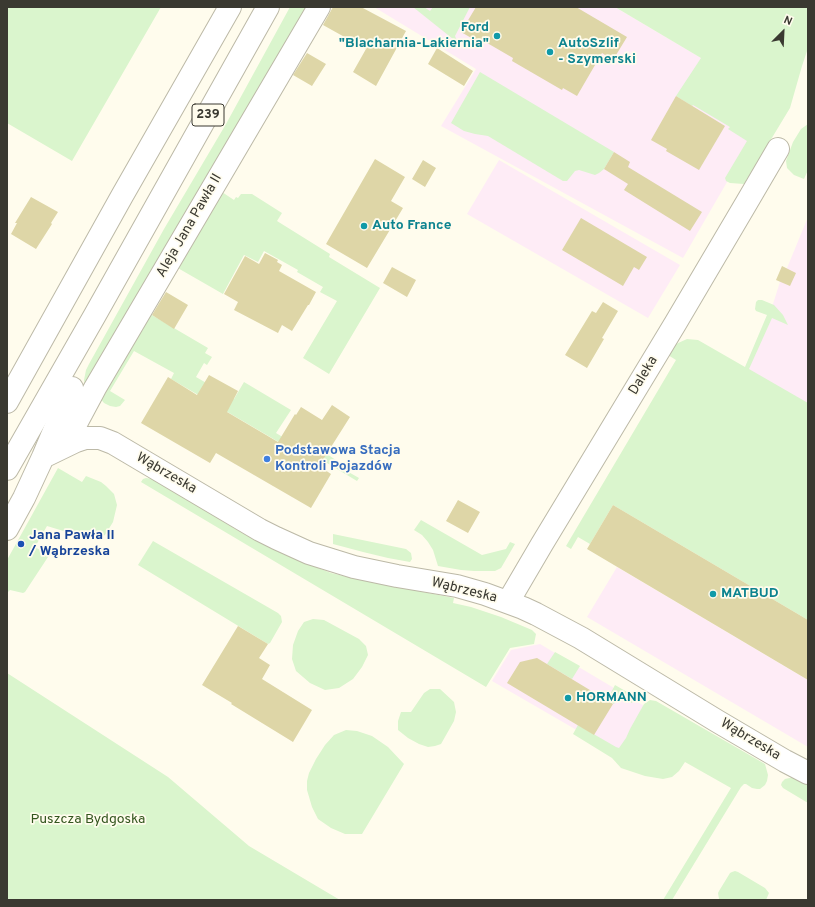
<!DOCTYPE html>
<meta charset="utf-8">
<style>
body{margin:0}
#map{position:relative;width:815px;height:907px;overflow:hidden;background:#fffced;font-family:Overpass,sans-serif}
canvas{display:block}
.frame{position:absolute;inset:0;border:8px solid #3a3931;pointer-events:none}
.north{position:absolute;left:763px;top:12px;width:40px;height:40px;-webkit-text-stroke:3px #fffced;paint-order:stroke;rotate:24deg;font-size:11px;font-weight:700;line-height:16px;text-align:center;color:#3a3931}
.north::after{content:'';display:block;margin:auto;width:14px;height:18px;background:#3a3931;clip-path:polygon(50% 0,100% 100%,50% 72%,0 100%)}
</style>
<div id="map">
<canvas width="815" height="907"></canvas>
<div class="frame"></div>
<div class="north">N</div>
</div>
<script>
const c = document.querySelector('canvas').getContext('2d');
c.lineJoin = 'round';
function paint(path, color) { c.fillStyle = color; c.fill(path, 'evenodd'); }
const poly = rows => new Path2D(rows.map(r => 'M' + r).join(''));
function stroke(path, color, width, dash) { c.strokeStyle = color; c.lineWidth = width; c.lineCap = dash ? 'butt' : 'round'; c.setLineDash(dash || []); c.stroke(path); }
function write(font, color, halo, rows, align = 'center') {
  c.font = font + ' Overpass,sans-serif'; c.lineWidth = 3.5; c.setLineDash([]); c.textBaseline = 'middle'; c.strokeStyle = halo; c.fillStyle = color; for (const [text, x, y, turn = 0] of rows) {
    c.save(); c.translate(x, y); c.rotate((+turn || 0) * Math.PI / 180); c.textAlign = isNaN(turn) ? turn : align; if (halo) c.strokeText(text, 0, 0); c.fillText(text, 0, 0); c.restore();
  }
}
paint(poly([
 [374,7,615,7,774,101,683,258,441,126,476,69],
 [499,160,680,265,648,318,467,214],
 [808,217,808,412,745,367,773,304,779,285,780,282,778,280,787,268],
 [617,567,808,680,808,747,587,617],
 [540,644,646,707,618,754,492,681,511,650]
]), '#feecf6');
paint(poly([
 [7,7,161,7,72,161,7,123],
 [290,7,312,7,85,387,84,380,86,370,89,364,164,229,226,124],
 [413,7,424,7,430,11,433,7,470,7,455,36,457,41,453,39],
 [615,7,808,7,808,48,802,66,790,108,744,184,730,183,726,181,725,178,747,141,728,129,730,127,693,105,692,106,676,96,701,58],
 [480,72,614,152,604,169,599,173,595,175,579,170,575,171,567,181,563,181,488,136,475,134,464,131,451,123],
 [808,124,808,170,804,179,794,175,787,168,786,161,793,142,801,129],
 [219,190,234,200,236,197,238,198,241,194,252,194,282,213,277,221,330,254,329,257,380,288,329,374,303,358,337,301,320,292,323,287,297,272,298,270,264,251,258,262,244,255,223,294,176,267],
 [758,300,762,300,774,305,783,315,788,325,772,318,749,369,808,403,808,620,613,505,590,544,578,537,571,549,566,546,676,360,668,355,676,344,687,339,698,340,745,367,767,315,756,311,755,309,756,302],
 [150,314,208,348,205,353,212,357,207,365,204,363,196,377,234,399,244,382,291,410,276,433,299,447,327,454,346,467,345,470,359,478,357,481,322,460,318,465,171,379,174,373,134,351,110,391,125,400,120,406,116,407,110,406,104,403,100,398,136,330,142,331,147,321,145,318],
 [58,468,82,482,86,476,101,482,106,486,114,494,117,505,113,522,105,535,101,537,92,538,80,536,47,526,35,547,47,554,48,557,25,592,23,593,10,590,7,593,7,560],
 [146,478,153,479,242,533,267,546,288,556,331,573,352,578,454,598,453,603,471,607,501,617,532,630,536,634,534,644,510,648,486,687,141,482,143,479],
 [421,520,482,555,506,549,510,542,515,544,501,568,495,571,474,571,461,570,438,566,433,550,428,542,422,535,414,530],
 [333,534,406,549,411,553,412,559,410,562,388,558,363,552,333,544],
 [153,541,278,613,281,616,282,622,270,643,268,644,138,565],
 [313,619,324,620,359,639,366,646,368,655,362,667,353,679,339,688,325,690,310,683,296,671,292,659,293,645,298,631,304,622],
 [555,652,580,666,572,679,547,664],
 [7,673,168,777,249,846,340,900,7,900],
 [615,685,634,696,632,703,619,696,614,704,607,700],
 [430,689,440,689,454,702,456,712,454,721,441,744,435,746,428,747,419,744,408,738,398,730,398,721,401,712,411,712,424,693],
 [650,700,656,701,765,764,768,775,767,781,765,785,760,789,757,789,752,788,746,784,744,784,741,787,672,900,663,900,731,788,685,762,679,771,672,777,663,779,645,776,621,768,612,758,573,734,578,725,616,747,619,748,626,738,630,729,644,704],
 [346,730,357,731,372,736,388,747,404,764,362,834,345,834,331,828,318,819,312,807,307,790,307,781,309,773,316,759,325,745,334,735],
 [794,777,808,782,808,803,783,788,781,785,782,782,785,779],
 [735,871,738,872,765,888,769,893,766,900,720,900,719,899,718,893,719,891,730,873,732,872]
]), '#daf5cd');
paint(poly([
 [333,7,361,7,406,31,376,86,353,72,366,49,323,25],
 [476,7,576,7,627,37,613,60,602,53,577,96,563,88,562,90,512,61,513,58,482,40,480,43,461,32],
 [437,48,473,71,464,86,428,64],
 [307,53,326,64,312,86,293,75],
 [676,96,725,126,699,170,666,151,667,149,651,140],
 [614,152,630,162,628,167,702,212,690,231,624,190,628,184,604,169],
 [375,159,405,177,391,201,403,208,367,268,326,244],
 [423,160,436,168,425,187,412,179],
 [31,197,58,212,51,223,52,224,36,249,11,234,17,223,15,223],
 [581,218,647,257,639,270,634,267,623,286,562,250],
 [265,253,278,260,277,262,282,265,279,271,316,292,309,305,308,305,292,331,282,325,278,333,234,310,238,302,224,294,245,256,259,264],
 [782,266,796,273,790,286,776,280],
 [392,267,416,280,407,297,383,283],
 [166,292,188,305,174,329,152,315],
 [603,302,618,311,602,338,604,339,587,368,565,355,592,311,596,313],
 [209,375,238,391,227,412,278,442,295,414,296,415,301,407,322,420,332,405,350,417,319,466,331,474,311,508,216,453,210,463,141,423,168,377,197,395],
 [458,500,480,512,468,533,446,521],
 [613,505,808,620,808,680,587,549],
 [238,626,268,644,259,658,270,665,262,679,312,710,293,742,231,704,232,703,202,685],
 [537,658,613,704,594,735,507,683,520,662]
]), '#ded6a7');
const minor = poly([
 [64,446,95,388,319,7],
 [43,457,76,441,85,438,100,438,113,443,260,530,276,538,309,553,354,567,397,576,457,586,485,594,523,608,536,614,581,638,717,721,785,761,808,773],
 [7,529,24,498,43,457,72,388],
 [508,602,542,544,675,324,747,202,778,149]
]);
const major = poly([
 [7,402,122,196,230,7],
 [7,469,95,315,268,7]
]);
stroke(minor, '#bcb9a7', 24);
stroke(major, '#bcb9a7', 24);
stroke(minor, '#fff', 22);
stroke(major, '#fff', 22);
for (const [x, y, r, color] of [
 [497,36,4,"#0f9aa8"],
 [550,52,4,"#0f9aa8"],
 [364,226,4,"#0f9aa8"],
 [267,459,4,"#3f7fe0"],
 [21,544,4,"#1a4fb4"],
 [713,594,4,"#0f9aa8"],
 [568,698,4,"#0f9aa8"]
]) { const dot = new Path2D(); dot.arc(x, y, r, 0, 2 * Math.PI); c.fillStyle = color; c.fill(dot); stroke(dot, '#fffced', 1.5); }
for (const [x, y, w] of [
 [208,115,32]
]) { const box = new Path2D(); box.roundRect(x - w / 2, y - 11, w, 22, 3); c.fillStyle = '#fffced'; c.fill(box); stroke(box, '#3a3931', 1); }
write('bold 13px', '#3a3931', null, [
 ["239",208,115]
]);
write('bold 14px', '#0d838f', '#fffced', [
 ["Ford",489,28,"right"],
 ["\"Blacharnia-Lakiernia\"",489,44,"right"],
 ["AutoSzlif",558,44],
 ["- Szymerski",558,60],
 ["Auto France",372,226],
 ["MATBUD",721,594],
 ["HORMANN",576,698]
], 'left');
write('14px', '#3a3931', '#fffced', [
 ["Aleja Jana Pawła II",190,226,-60],
 ["Daleka",644,376,-59],
 ["Wąbrzeska",166,474,30],
 ["Wąbrzeska",464,591,14],
 ["Wąbrzeska",750,740,31]
]);
write('bold 14px', '#366cbe', '#fffced', [
 ["Podstawowa Stacja",275,451],
 ["Kontroli Pojazdów",275,467]
], 'left');
write('bold 14px', '#164399', '#fffced', [
 ["Jana Pawła II",29,536],
 ["/ Wąbrzeska",29,552]
], 'left');
write('14px', '#33551e', '#fffced', [
 ["Puszcza Bydgoska",88,820]
]);
</script>
